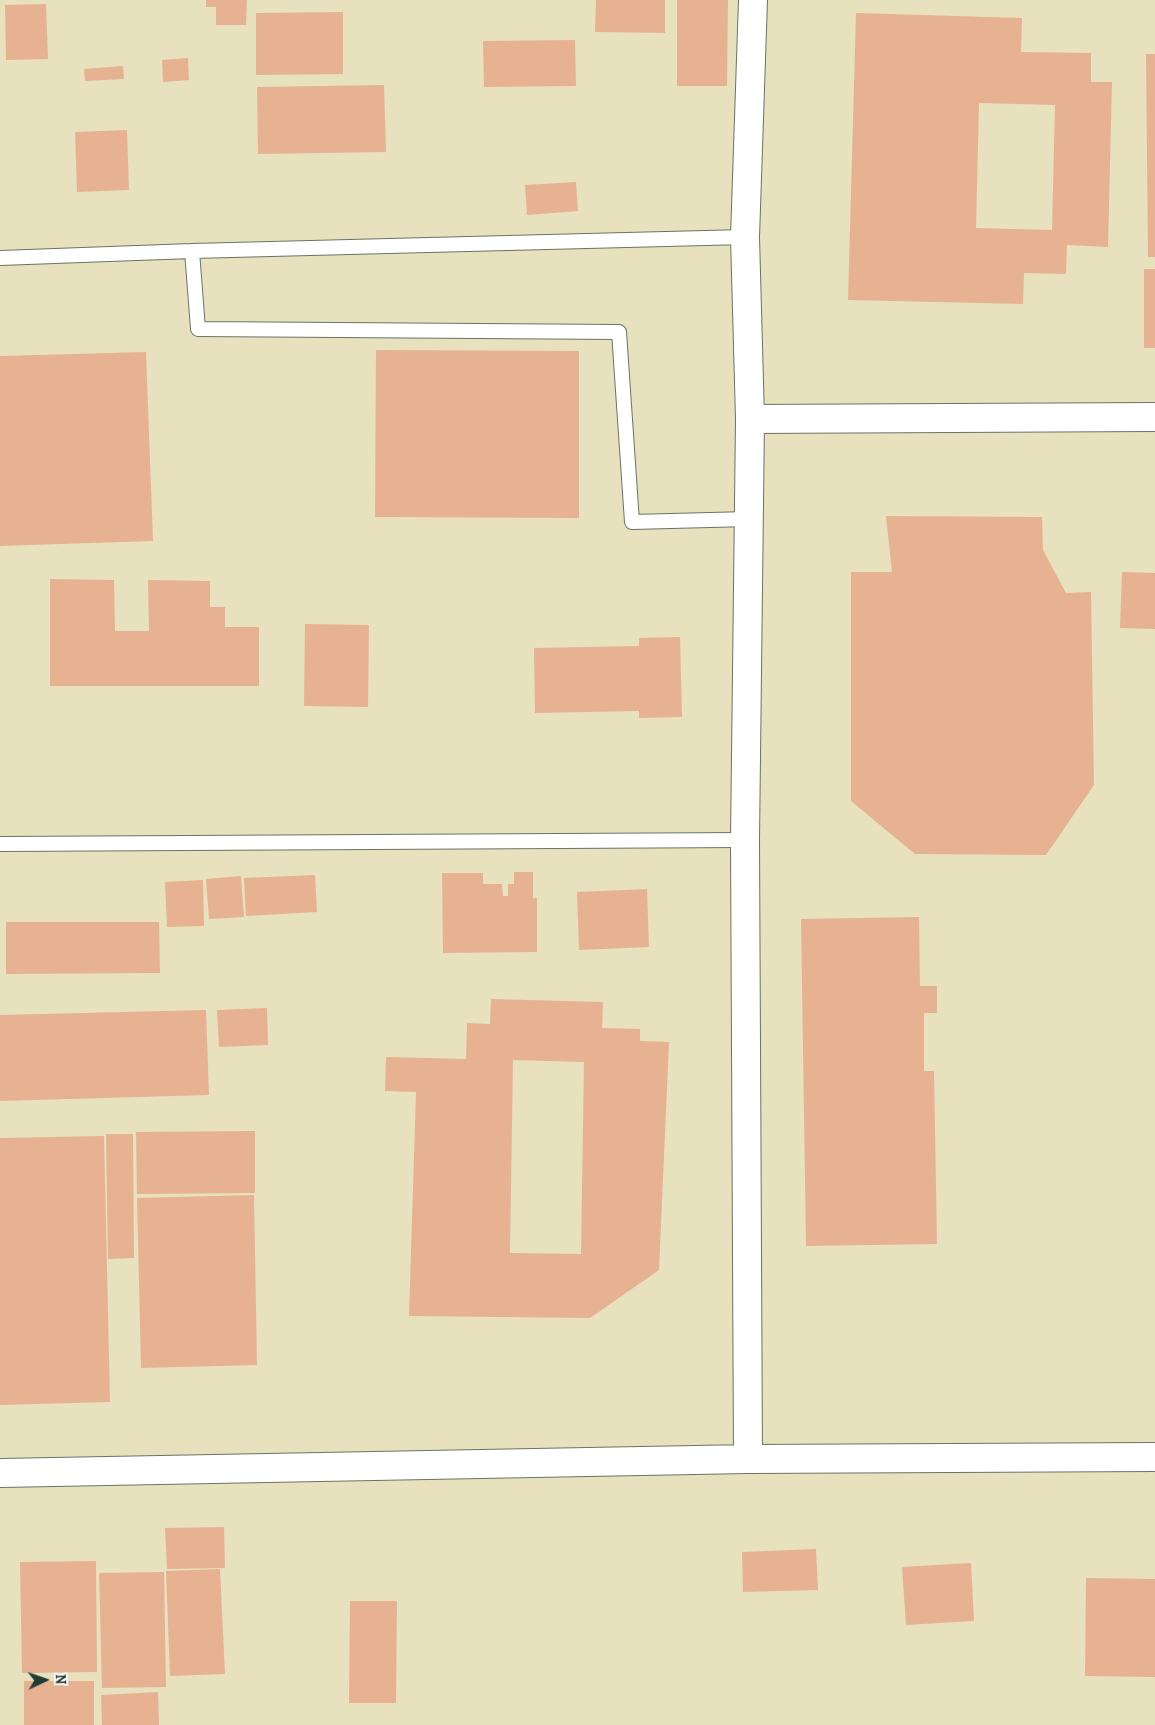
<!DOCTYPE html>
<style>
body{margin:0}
#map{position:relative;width:1155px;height:1725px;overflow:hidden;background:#e8e1bd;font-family:Alegreya,serif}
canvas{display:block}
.north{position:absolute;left:20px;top:1655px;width:50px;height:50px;-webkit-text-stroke:4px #f6f6f2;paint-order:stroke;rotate:87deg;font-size:14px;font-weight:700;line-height:20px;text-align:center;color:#1f3d34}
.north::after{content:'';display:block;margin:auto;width:18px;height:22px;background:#1f3d34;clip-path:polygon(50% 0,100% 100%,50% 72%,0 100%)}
</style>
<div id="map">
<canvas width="1155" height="1725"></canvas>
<div class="north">N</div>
</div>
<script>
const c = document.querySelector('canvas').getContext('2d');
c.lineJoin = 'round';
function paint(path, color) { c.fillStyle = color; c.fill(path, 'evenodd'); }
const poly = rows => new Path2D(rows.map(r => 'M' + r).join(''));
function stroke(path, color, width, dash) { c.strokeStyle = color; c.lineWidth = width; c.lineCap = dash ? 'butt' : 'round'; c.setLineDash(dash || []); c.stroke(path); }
paint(poly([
 [206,0,247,0,246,25,216,25,216,7,206,7],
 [596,0,665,0,665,33,595,32],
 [677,0,728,0,727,86,677,86],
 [46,4,48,59,6,60,5,5],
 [343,12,343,74,256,75,256,13],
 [856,13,1022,18,1021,52,1091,53,1091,82,1112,82,1108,247,1067,245,1066,274,1024,273,1023,304,848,300],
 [979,103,1055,105,1052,230,976,228],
 [575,40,576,86,484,87,483,41],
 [1146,54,1155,54,1155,257,1148,257],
 [188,58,189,80,163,82,162,60],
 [123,66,124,79,85,81,84,69],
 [384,85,386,152,258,154,257,87],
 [127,130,129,190,77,192,75,132],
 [576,182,578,211,527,215,525,185],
 [1144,269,1155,269,1155,348,1144,348],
 [376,350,579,351,579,518,375,517],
 [146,352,153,541,0,546,0,356],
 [886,516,1042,517,1043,550,1066,593,1091,592,1094,785,1046,855,915,854,851,801,851,572,892,572],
 [1122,572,1155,573,1155,629,1120,628],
 [50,579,114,580,115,631,149,631,148,580,210,581,210,607,225,607,225,627,259,627,259,686,50,686],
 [305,624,369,625,368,707,304,706],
 [680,637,682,717,639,718,639,711,535,713,534,648,639,646,639,638],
 [514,872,533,872,533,898,537,898,537,952,443,953,442,873,483,873,483,884,502,884,503,896,508,896,508,884,514,884],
 [315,875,317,912,246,916,244,878],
 [241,876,244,917,209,919,206,879],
 [203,880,204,926,167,927,165,882],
 [647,889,649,947,579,950,577,892],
 [919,917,920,986,937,986,937,1013,924,1013,924,1071,934,1071,937,1244,806,1246,801,919],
 [6,922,159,922,160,973,6,974],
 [491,999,603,1002,602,1028,640,1029,640,1041,669,1042,659,1270,590,1318,409,1316,416,1092,385,1091,386,1057,466,1059,467,1023,490,1024],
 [513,1060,584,1062,581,1254,510,1253],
 [267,1008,268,1045,219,1047,217,1010],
 [206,1010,209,1095,0,1101,0,1015],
 [255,1131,255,1193,137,1194,136,1132],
 [106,1134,133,1134,134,1258,108,1259],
 [104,1136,110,1402,0,1405,0,1138],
 [254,1195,257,1365,141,1368,137,1198],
 [224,1527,225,1568,167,1569,165,1528],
 [816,1549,818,1590,743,1592,742,1552],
 [96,1561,97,1672,22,1673,20,1562],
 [971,1563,974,1621,906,1625,902,1567],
 [220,1569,225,1674,170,1676,166,1571],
 [164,1572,166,1687,102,1688,99,1573],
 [1086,1578,1155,1579,1155,1677,1085,1676],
 [350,1601,397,1601,396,1703,349,1703],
 [24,1681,94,1681,94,1725,24,1725],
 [158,1692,159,1725,102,1725,101,1695]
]), '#e6b292');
const service = poly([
 [192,251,198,329,619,332,632,522,749,519],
 [0,258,192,251,745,237],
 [0,844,745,840]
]);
const minor = poly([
 [750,419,1155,417],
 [748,1459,745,840,750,419,745,237,753,0],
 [0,1473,748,1459,1155,1457]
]);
stroke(service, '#657664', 16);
stroke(minor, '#657664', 30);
stroke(service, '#fff', 14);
stroke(minor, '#fff', 28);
</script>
